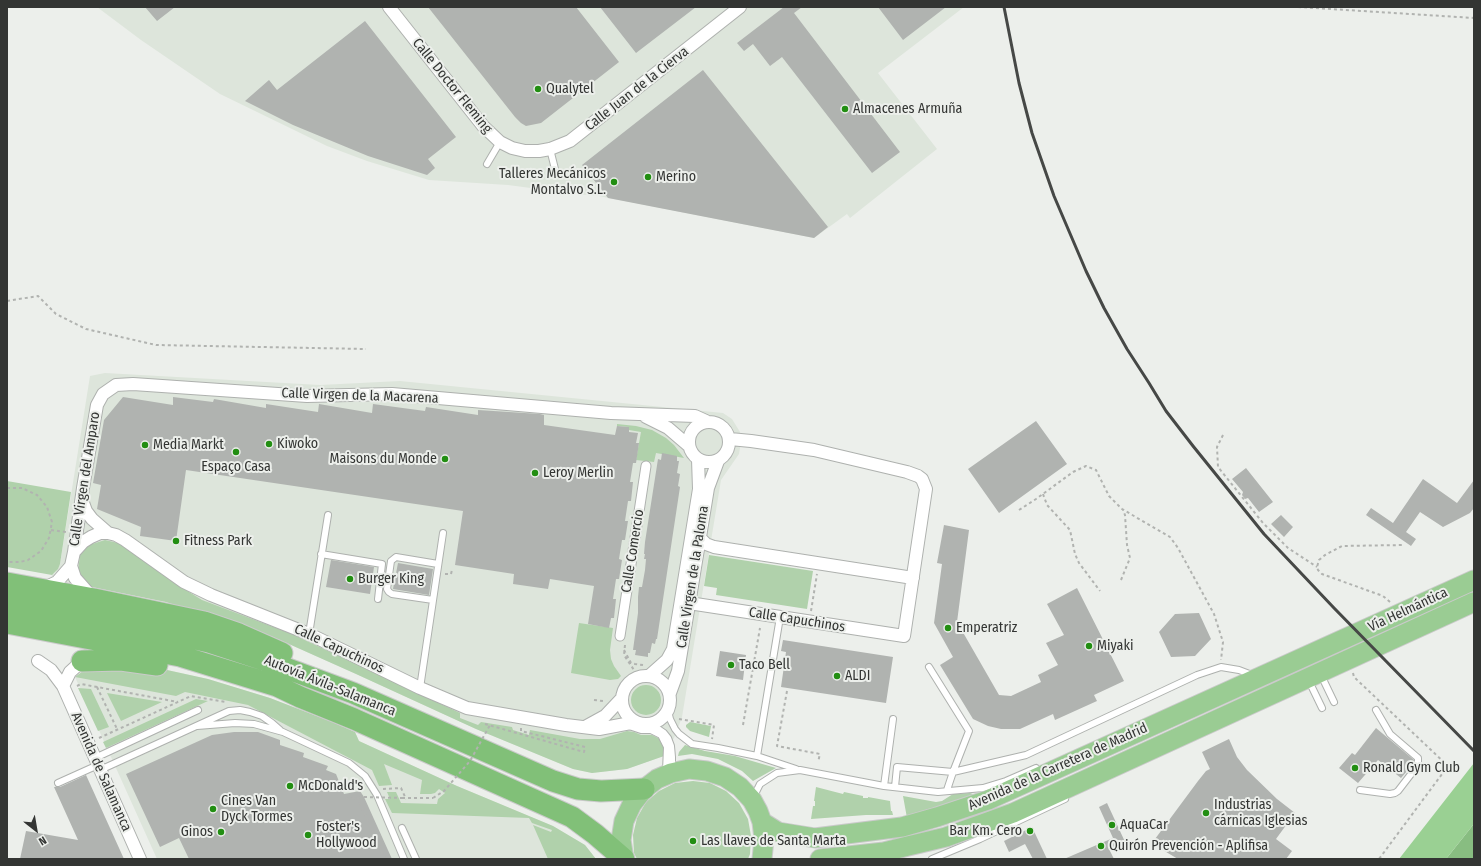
<!DOCTYPE html>
<meta charset="utf-8">
<style>
body{margin:0}
#map{position:relative;width:1481px;height:866px;overflow:hidden;background:#ecefeb;font-family:"Fira Sans Condensed",sans-serif}
canvas{display:block}
.frame{position:absolute;inset:0;border:8px solid #333533;pointer-events:none}
.north{position:absolute;left:16px;top:810px;width:40px;height:40px;-webkit-text-stroke:3px #ecefeb;paint-order:stroke;rotate:149deg;font-size:11px;font-weight:700;line-height:16px;text-align:center;color:#333533}
.north::after{content:'';display:block;margin:auto;width:14px;height:18px;background:#333533;clip-path:polygon(50% 0,100% 100%,50% 72%,0 100%)}
</style>
<div id="map">
<canvas width="1481" height="866"></canvas>
<div class="frame"></div>
<div class="north">N</div>
</div>
<script>
const c = document.querySelector('canvas').getContext('2d');
c.lineJoin = 'round';
function paint(path, color) { c.fillStyle = color; c.fill(path, 'evenodd'); }
const poly = rows => new Path2D(rows.map(r => 'M' + r).join(''));
function stroke(path, color, width, dash) { c.strokeStyle = color; c.lineWidth = width; c.lineCap = dash ? 'butt' : 'round'; c.setLineDash(dash || []); c.stroke(path); }
function write(font, color, halo, rows, align = 'center') {
  c.font = font + ' "Fira Sans Condensed",sans-serif'; c.lineWidth = 4; c.setLineDash([]); c.textBaseline = 'middle'; c.strokeStyle = halo; c.fillStyle = color; for (const [text, x, y, turn = 0] of rows) {
    c.save(); c.translate(x, y); c.rotate((+turn || 0) * Math.PI / 180); c.textAlign = isNaN(turn) ? turn : align; if (halo) c.strokeText(text, 0, 0); c.fillText(text, 0, 0); c.restore();
  }
}
paint(poly([
 [97,7,964,7,878,73,937,149,850,218,847,214,814,238,599,196,576,194,508,185,429,180,367,161,327,146,220,94,141,40],
 [105,373,320,385,400,381,723,413,732,419,740,432,741,442,739,454,721,480,682,717,675,736,664,756,627,769,592,773,573,769,476,729,356,674,271,636,166,602,51,579,52,575,55,573,60,564,90,376],
 [117,666,167,670,208,679,270,698,332,722,355,732,359,741,457,786,553,826,585,845,596,859,157,859,75,677,83,671]
]), '#dde5db');
paint(poly([
 [617,424,636,426,652,430,666,438,674,445,684,458,656,453,654,462,636,460,641,432,629,430,629,427,617,426],
 [7,481,71,492,60,564,58,569,52,575,7,567],
 [105,540,118,543,181,587,202,600,292,634,460,713,460,718,478,725,481,722,512,727,513,730,529,735,530,730,580,739,600,739,627,731,634,732,641,735,652,735,658,738,663,742,664,756,627,769,592,773,573,769,476,729,356,674,271,636,166,602,87,586,78,572,80,555,89,545],
 [709,555,813,571,807,609,716,595,717,588,704,586],
 [579,623,613,628,610,650,611,659,614,666,621,676,618,679,610,680,571,673],
 [117,666,167,670,208,679,270,698,332,722,355,732,359,741,457,786,553,826,585,845,596,859,548,859,533,825,551,832,552,830,532,823,529,818,392,813,385,799,390,799,387,792,396,792,401,803,437,804,438,799,445,793,439,789,435,793,431,794,420,794,422,780,384,764,392,785,379,786,372,770,248,705,185,692,176,696,75,677,83,671],
 '631 700a15 15 0 1 1 30 0a15 15 0 1 1-30 0Z',
 [78,688,91,689,109,727,98,731],
 [107,693,162,702,121,721],
 [196,699,208,701,106,748,103,742],
 [690,722,711,726,709,737,690,731,686,727,686,725],
 [685,745,705,751,735,756,776,768,753,781,742,771,718,759,692,754,678,756,679,752],
 [693,781,710,783,726,791,739,803,748,819,751,836,750,854,748,859,637,859,634,853,633,835,637,818,646,802,659,791,675,783],
 [816,787,843,794,844,792,863,796,863,798,868,798,868,797,890,801,891,811,892,811,893,815,866,815,811,819,813,806,815,806,815,801,814,801],
 [970,793,973,794,973,796,907,818,903,796,936,802,942,801,953,794]
]), '#b0d1ab');
paint(poly([
 [1473,825,1474,826,1474,859,1446,859]
]), '#88bd81');
paint(poly([
 [1474,763,1474,826,1473,825,1446,859,1399,859]
]), '#9ad093');
paint(poly([
 [145,7,175,7,157,21],
 [428,7,576,7,619,62,541,123,526,126,521,123,515,117],
 [600,7,696,7,636,53],
 [784,7,802,7,794,13,900,152,872,173,782,57,770,66,753,44,744,51,737,43],
 [878,7,946,7,903,40],
 [365,21,456,137,428,159,435,168,427,175,368,156,293,125,245,101,269,80,277,90],
 [703,70,828,227,814,238,608,198,582,165],
 [123,397,173,405,173,397,213,402,214,399,266,408,266,404,318,412,319,404,372,413,373,404,425,411,426,407,478,415,478,410,540,414,544,415,544,425,615,435,617,426,629,427,629,432,638,433,636,443,639,443,636,463,633,463,630,482,633,482,631,501,628,501,625,521,628,521,625,540,622,540,619,559,622,560,619,579,616,579,613,599,616,599,614,618,611,618,609,628,588,624,594,586,550,579,548,589,513,584,514,574,455,565,463,511,186,470,176,541,140,536,141,527,97,509,101,485,93,483,104,420],
 [1036,421,1067,464,999,513,968,469],
 [662,453,677,456,677,461,679,461,677,473,680,474,678,486,680,487,657,639,656,639,655,644,652,643,650,653,648,653,648,657,635,655,636,650,633,650,638,613,638,597,639,587,642,587,645,570,646,559,644,559,645,554,644,554,645,542,658,459,661,460],
 [1246,468,1273,502,1259,512,1248,498,1245,499,1242,495,1243,492,1232,479],
 [1423,479,1457,503,1474,480,1474,508,1470,513,1443,527,1420,512,1406,532,1416,539,1411,546,1366,515,1371,508,1393,523],
 [1281,515,1293,527,1284,537,1271,524],
 [944,525,969,530,957,622,999,695,1011,696,1041,682,1038,675,1058,665,1046,643,1064,635,1047,604,1077,588,1124,681,1094,695,1097,701,1055,720,1053,714,1020,729,1001,729,988,726,973,719,940,665,953,657,934,623,942,564,937,563],
 [331,560,374,567,370,594,326,587],
 [398,563,433,569,429,595,393,589],
 [1199,613,1211,639,1195,656,1171,657,1159,632,1175,614],
 [783,640,893,657,886,703,781,687,786,652,781,651],
 [720,651,746,655,743,680,716,676],
 [1376,728,1414,760,1414,763,1401,778,1378,760,1358,783,1339,768,1352,753,1355,755],
 [234,732,258,732,280,740,280,745,304,753,303,757,328,766,326,770,336,774,344,794,360,791,364,797,392,859,189,859,179,838,160,847,126,774,212,735],
 [1229,739,1237,757,1247,770,1277,799,1295,813,1276,839,1292,851,1286,859,1178,859,1161,849,1155,839,1198,781,1206,771,1210,769,1202,752],
 [86,775,124,859,20,859,26,831,78,840,54,787,60,787],
 [1107,803,1126,844,1110,851,1114,859,1064,859,1113,838,1099,807],
 [1032,827,1047,859,1033,859,1025,844,1009,852,1004,841]
]), '#b0b3b0');
const service = poly([
 [550,149,556,173],
 [487,164,500,142],
 [321,554,382,564,378,599],
 [433,600,392,594,389,592,387,589,391,561,396,557,438,564],
 [309,634,328,515],
 [1321,675,1334,702],
 [1308,679,1322,708],
 [420,688,443,533],
 [668,711,670,719,675,729,679,734,692,744,718,748,757,756,796,769],
 [651,724,664,733,668,738,671,746,672,757,672,770],
 [197,726,235,723,254,724,283,732,349,763,365,776,377,795,404,859],
 [629,726,641,730,651,730,661,735,667,747,666,771],
 [757,756,780,617],
 [95,758,198,710],
 [100,770,229,711,240,710,250,712,262,716,272,723,280,730],
 [58,783,98,765],
 [884,786,893,719],
 [895,787,897,767,953,772,969,731,929,667],
 [947,790,953,772,1026,755,1197,675,1221,667,1239,670,1252,675],
 [1360,790,1390,794,1395,793,1398,791,1418,765,1418,758,1390,734,1376,710],
 [753,798,760,784,777,773,800,770,884,786,938,792,983,788,1006,781,1036,768],
 [402,828,416,859],
 [932,859,980,839,1065,799]
]);
const pedestrian = poly([
 [620,636,646,466]
]);
const minor = poly([
 [389,7,483,126,500,142,512,148,525,151,539,151,550,149,570,141,740,7],
 [646,417,668,428,689,446],
 '689 442a20 20 0 1 1 40 0a20 20 0 1 1-40 0Z',
 [82,500,86,511,92,519,108,533],
 [700,538,706,544,714,547,913,578],
 [74,552,83,542,91,537,100,533,108,533,116,535,125,540,184,582,211,595,309,634,420,688,467,708,566,725,599,729,636,722],
 [71,566,75,578,91,596],
 [44,588,57,582,71,566,74,552,83,488,97,405,103,394,116,385,133,384,307,396,392,394,611,413,695,416,706,421],
 [689,603,904,636,926,489,922,479,918,476,907,472,814,450,751,441,730,439],
 [38,661,51,670,63,686,140,859],
 '622 700a24 24 0 1 1 48 0a24 24 0 1 1-48 0Z',
 [649,676,667,660,673,649,699,489,698,459],
 [63,686,70,672,82,661],
 [670,693,678,671,708,488,718,461],
 [585,727,605,716,622,698]
]);
const trunk = poly([
 [762,822,778,832,815,838,902,827,937,817,988,800,1474,580],
 [624,859,621,840,624,821,632,804,644,789,657,779,671,773,689,769,707,771,725,777,740,787,752,800,758,811,762,822,764,839,762,859],
 [820,859,884,852,908,846,946,837,1013,813,1474,602]
]);
const motorway = poly([
 [7,583,94,599,204,622,239,634,282,653],
 [7,602,169,633,209,642,264,660,353,693,553,781,578,789,601,791,644,789],
 [7,623,180,656,277,686,300,697,354,719,572,817,595,834,624,859],
 [82,661,121,660,157,665]
]);
stroke(service, '#aeb1ae', 8);
stroke(pedestrian, '#aeb1ae', 11);
stroke(minor, '#aeb1ae', 14);
stroke(trunk, '#cacaca', 21);
stroke(motorway, '#cacaca', 23);
stroke(poly([
 [1298,7,1474,18],
 [7,301,38,296,56,314,86,329,156,345,366,349],
 [1223,435,1217,447,1218,467,1263,523,1288,548,1317,567],
 [7,488,22,488,37,495,47,507,52,522,49,538,41,551,28,560,20,562,7,562],
 [1043,494,1047,505,1070,530,1075,554,1079,563,1100,591],
 [1019,510,1036,499,1073,472,1086,466,1096,470,1109,496,1122,509,1170,537,1178,548,1214,614,1223,642,1221,660],
 [51,530,66,532],
 [445,574,451,574,452,570],
 [1121,580,1130,558,1127,545,1125,515,1123,510],
 [1390,602,1383,596,1322,574,1318,570,1317,567,1319,560,1325,555,1342,546,1404,545],
 [811,611,817,574],
 [625,645,624,655,634,670],
 [624,650,631,663,635,664,643,665],
 [1353,673,1354,677,1448,766,1379,859],
 [77,686,81,684,178,702],
 [97,687,117,729],
 [787,691,777,746,820,754,818,762],
 [594,700,603,701],
 [679,719,714,725,712,739],
 [485,724,584,752,585,747,521,731,521,728],
 [743,725,760,628],
 [99,738,191,696,226,702],
 [383,789,401,788,406,799],
 [357,797,385,859],
 [402,798,433,798],
 [346,799,364,797]
]), '#b1b3b0', 2, [3, 3]);
stroke(service, '#fff', 6);
stroke(pedestrian, '#fff', 9);
stroke(minor, '#fff', 12);
stroke(trunk, '#9acc93', 19);
stroke(motorway, '#81c078', 21);
stroke(poly([
 [1004,7,1019,83,1032,133,1054,196,1086,271,1104,308,1127,349,1149,383,1166,411,1193,446,1264,534,1334,608,1474,751]
]), '#464846', 3);
stroke(poly([
 [364,797,402,798],
 [433,798,444,791,470,761,490,725]
]), '#b1b3b0', 2, [3, 3]);
for (const [x, y, r, color] of [
 [538,89,4,"#228e12"],
 [845,109,4,"#228e12"],
 [648,177,4,"#228e12"],
 [614,182,4,"#228e12"],
 [269,444,4,"#228e12"],
 [145,445,4,"#228e12"],
 [236,452,4,"#228e12"],
 [445,459,4,"#228e12"],
 [535,473,4,"#228e12"],
 [176,541,4,"#228e12"],
 [350,579,4,"#228e12"],
 [948,628,4,"#228e12"],
 [1089,646,4,"#228e12"],
 [731,665,4,"#228e12"],
 [837,676,4,"#228e12"],
 [1355,768,4,"#228e12"],
 [290,786,4,"#228e12"],
 [213,809,4,"#228e12"],
 [1206,813,4,"#228e12"],
 [1112,825,4,"#228e12"],
 [1030,831,4,"#228e12"],
 [221,832,4,"#228e12"],
 [308,835,4,"#228e12"],
 [693,841,4,"#228e12"],
 [1101,846,4,"#228e12"]
]) { const dot = new Path2D(); dot.arc(x, y, r, 0, 2 * Math.PI); c.fillStyle = color; c.fill(dot); stroke(dot, '#ecefeb', 1.5); }
write('14px', '#333533', '#ecefeb', [
 ["Calle Doctor Fleming",452,86,51],
 ["Calle Juan de la Cierva",637,89,-38],
 ["Calle Virgen de la Macarena",360,396,2],
 ["Calle Virgen del Amparo",85,479,-81],
 ["Calle Comercio",633,551,-81],
 ["Calle Virgen de la Paloma",693,577,-81],
 ["Vía Helmántica",1408,610,-25],
 ["Calle Capuchinos",797,620,9],
 ["Calle Capuchinos",339,649,25],
 ["Autovía Ávila-Salamanca",330,686,22],
 ["Avenida de la Carretera de Madrid",1058,767,-24],
 ["Avenida de Salamanca",101,772,66]
]);
write('14px', '#333533', '#ecefeb', [
 ["Qualytel",546,89],
 ["Almacenes Armuña",853,109],
 ["Talleres Mecánicos",606,174,"right"],
 ["Montalvo S.L.",606,190,"right"],
 ["Merino",656,177],
 ["Kiwoko",277,444],
 ["Media Markt",153,445],
 ["Maisons du Monde",437,459,"right"],
 ["Espaço Casa",236,467,"center"],
 ["Leroy Merlin",543,473],
 ["Fitness Park",184,541],
 ["Burger King",358,579],
 ["Emperatriz",956,628],
 ["Miyaki",1097,646],
 ["Taco Bell",739,665],
 ["ALDI",845,676],
 ["Ronald Gym Club",1363,768],
 ["McDonald's",298,786],
 ["Cines Van",221,801],
 ["Dyck Tormes",221,817],
 ["Industrias",1214,805],
 ["cárnicas Iglesias",1214,821],
 ["AquaCar",1120,825],
 ["Foster's",316,827],
 ["Hollywood",316,843],
 ["Bar Km. Cero",1022,831,"right"],
 ["Ginos",213,832,"right"],
 ["Las llaves de Santa Marta",701,841],
 ["Quirón Prevención - Aplifisa",1109,846]
], 'left');
</script>
